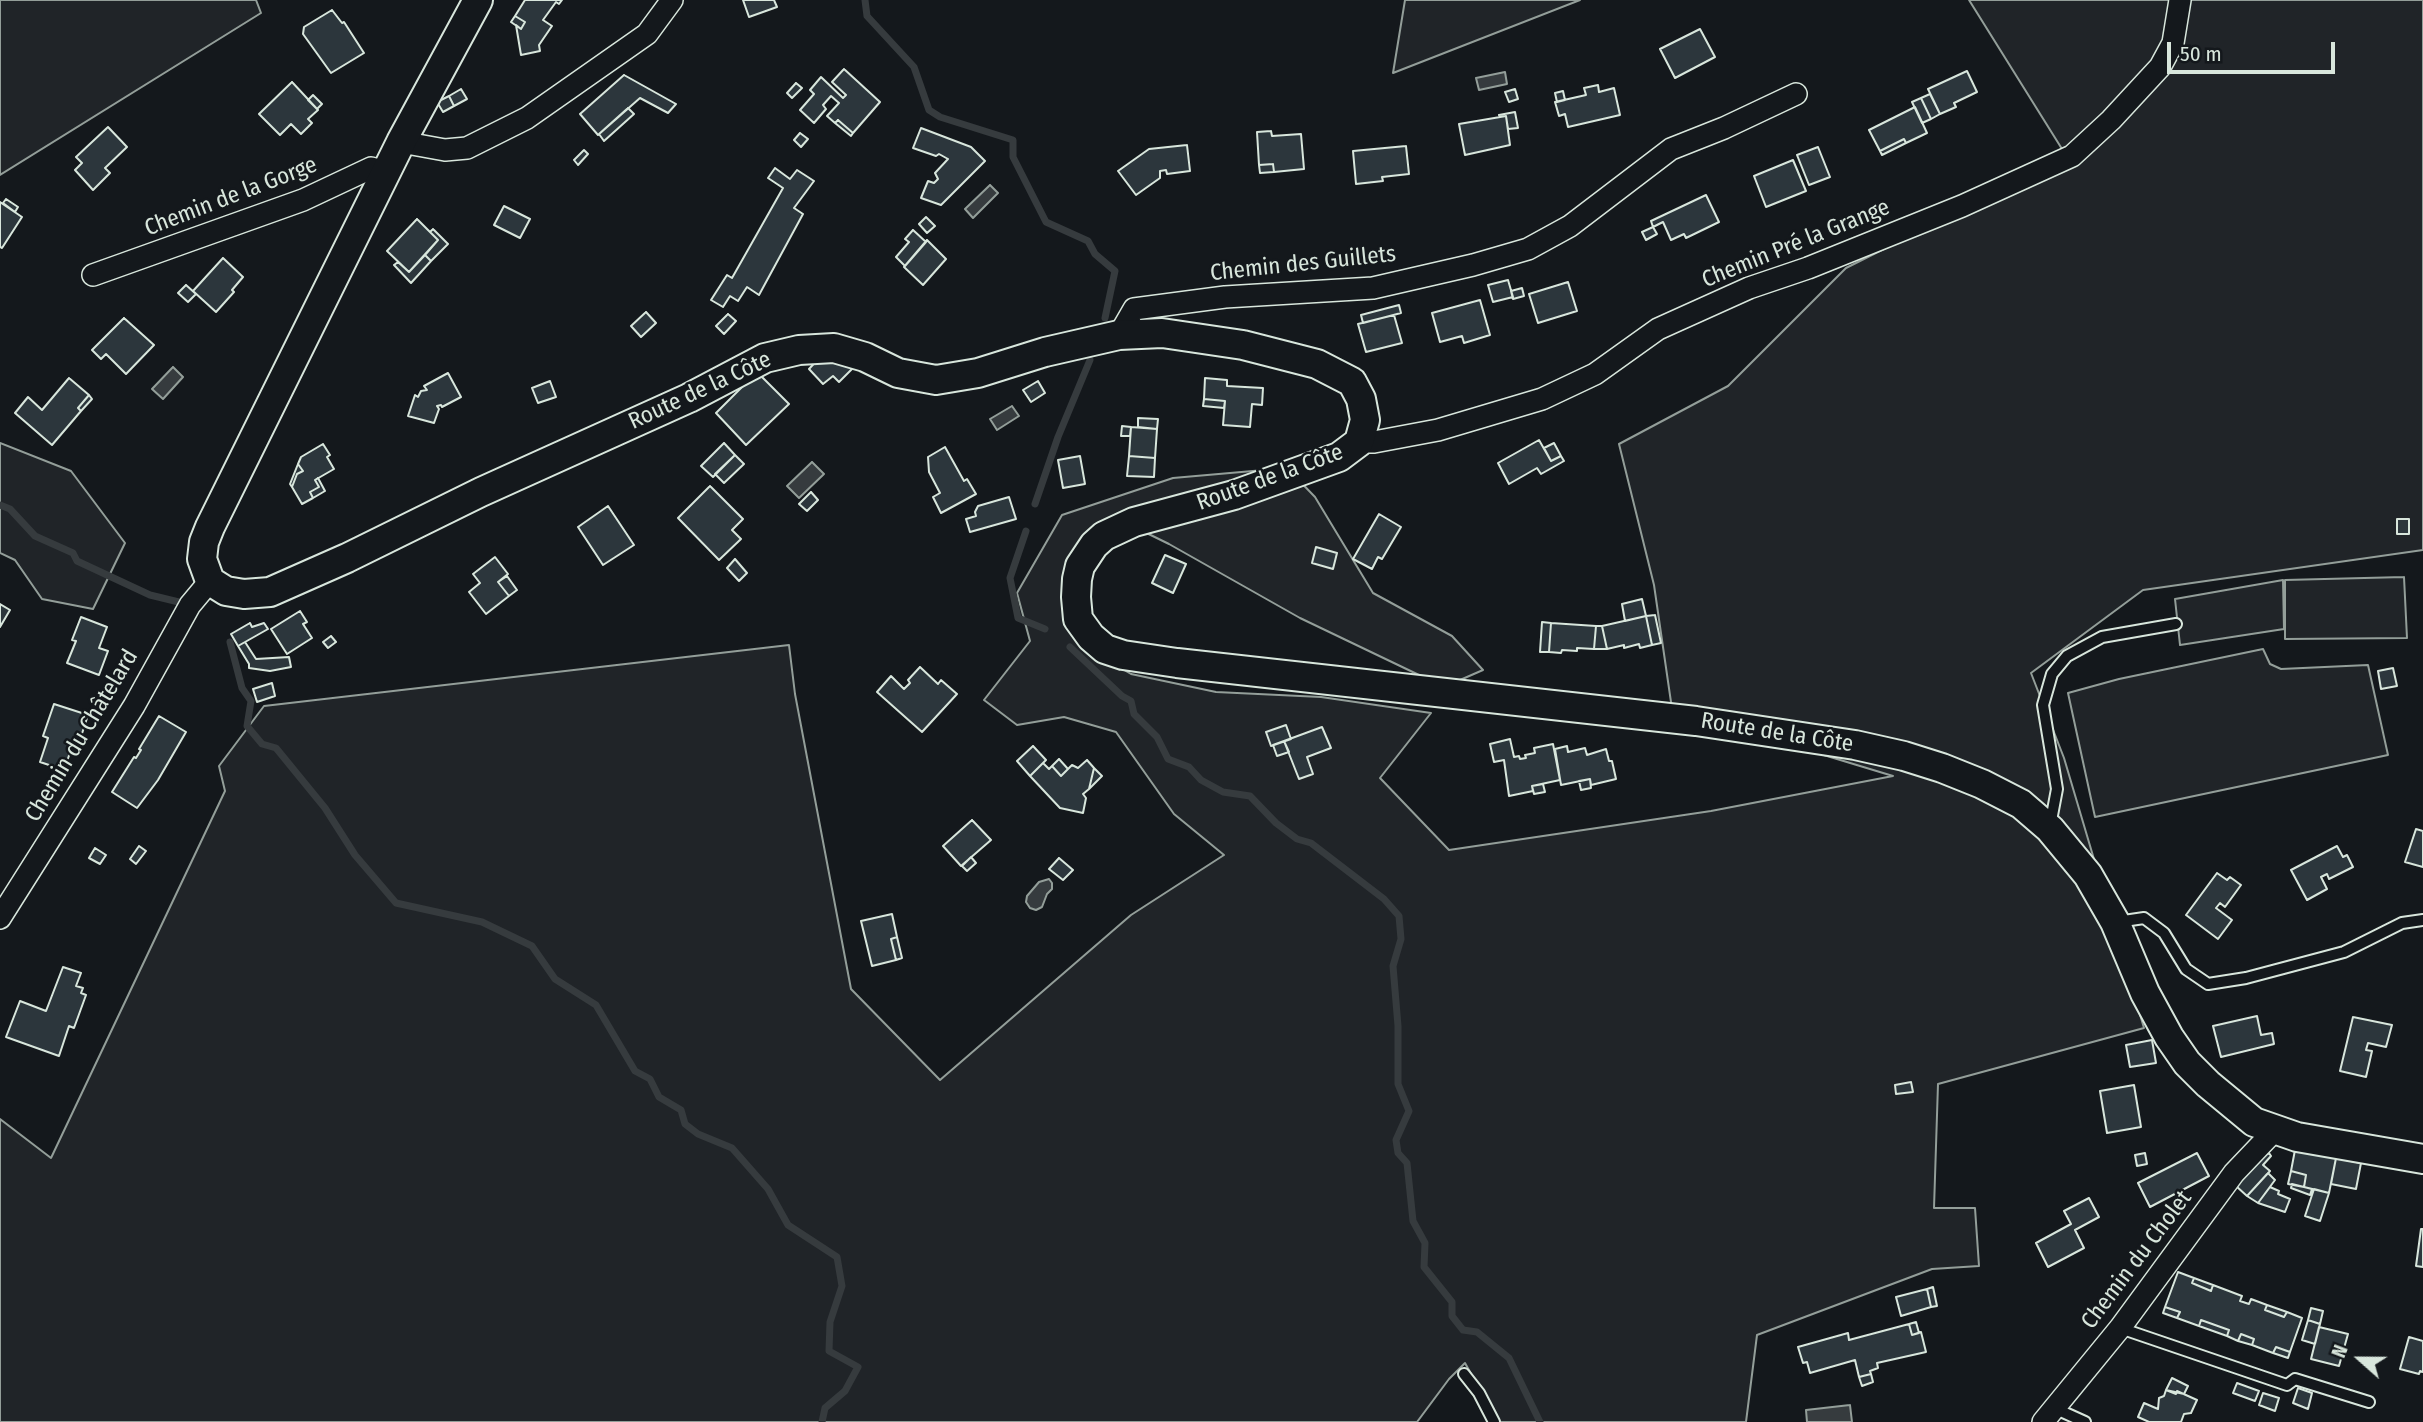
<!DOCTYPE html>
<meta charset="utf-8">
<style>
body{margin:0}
#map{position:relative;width:2423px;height:1422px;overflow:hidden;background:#14181c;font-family:"Fira Sans Condensed",sans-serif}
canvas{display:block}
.north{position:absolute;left:2325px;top:1324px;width:70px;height:70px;-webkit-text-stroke:5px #14181c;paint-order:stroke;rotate:291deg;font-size:19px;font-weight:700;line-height:28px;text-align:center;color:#d8e6dc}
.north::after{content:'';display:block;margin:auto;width:24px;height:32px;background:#d8e6dc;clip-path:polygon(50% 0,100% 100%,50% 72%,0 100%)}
.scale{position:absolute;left:2167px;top:42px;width:168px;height:32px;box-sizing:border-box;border:4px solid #d8e6dc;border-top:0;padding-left:9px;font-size:21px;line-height:24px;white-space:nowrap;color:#d8e6dc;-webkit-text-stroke:5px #14181c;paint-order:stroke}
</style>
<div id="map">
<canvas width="2423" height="1422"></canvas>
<div class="north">N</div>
<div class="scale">50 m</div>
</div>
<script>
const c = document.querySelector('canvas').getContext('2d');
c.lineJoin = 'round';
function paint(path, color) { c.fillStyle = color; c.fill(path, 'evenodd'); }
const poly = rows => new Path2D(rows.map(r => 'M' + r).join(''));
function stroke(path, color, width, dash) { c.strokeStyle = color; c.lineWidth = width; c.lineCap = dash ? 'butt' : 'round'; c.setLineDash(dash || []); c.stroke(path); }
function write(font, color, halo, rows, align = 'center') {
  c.font = font + ' "Fira Sans Condensed",sans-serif'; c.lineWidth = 5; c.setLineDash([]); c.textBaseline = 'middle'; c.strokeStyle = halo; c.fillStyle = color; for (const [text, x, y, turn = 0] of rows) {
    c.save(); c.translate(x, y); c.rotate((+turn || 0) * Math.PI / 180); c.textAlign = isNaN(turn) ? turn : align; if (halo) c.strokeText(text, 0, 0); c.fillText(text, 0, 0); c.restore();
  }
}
const green = poly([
 [0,0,256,0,261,13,0,175,0,0],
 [1405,0,1580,0,1393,73,1405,0],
 [1969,0,2423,0,2423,550,2143,590,2031,673,2064,758,2144,1028,1938,1084,1934,1208,1975,1208,1979,1266,1932,1269,1757,1335,1746,1422,1498,1422,1465,1363,1449,1379,1417,1422,0,1422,0,1119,51,1158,225,791,219,766,264,706,789,645,795,694,851,989,940,1080,1131,915,1224,855,1174,814,1116,732,1064,717,1017,725,984,700,1030,641,1017,593,1062,515,1173,478,1287,468,1315,497,1373,593,1452,636,1483,670,1444,687,1300,618,1169,544,1122,521,1075,549,1062,607,1090,650,1131,674,1216,692,1321,697,1431,713,1380,778,1449,850,1711,811,1893,776,1672,709,1654,585,1619,444,1728,386,1846,268,2067,157,1969,0],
 [0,443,71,471,125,543,93,609,42,599,15,560,0,553,0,443],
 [2404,577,2407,638,2285,639,2285,580,2404,577],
 [2283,580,2284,629,2180,645,2175,599,2283,580],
 [2263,649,2270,664,2281,669,2368,665,2388,755,2095,817,2068,693,2119,679,2263,649]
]);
paint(green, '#202428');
stroke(green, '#939e99', 2);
const water = poly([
 [1505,72,1507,84,1479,90,1476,78,1505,72],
 [990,185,998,193,973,218,965,209,990,185],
 [173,367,183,377,163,399,152,389,173,367],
 [1012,406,1019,416,997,430,990,419,1012,406],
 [812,462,824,474,799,498,787,486,812,462],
 [1049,879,1052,883,1052,889,1047,894,1042,907,1036,910,1030,908,1026,902,1027,896,1039,882,1049,879],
 [1850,1405,1852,1422,1807,1422,1806,1410,1850,1405]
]);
paint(water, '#363b3e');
stroke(water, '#939e99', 2);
stroke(poly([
 [865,0,867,16,914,67,929,110,940,117,1013,140,1013,157,1046,222,1088,241,1095,254,1115,271,1105,318],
 [1035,504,1058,437,1090,360],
 [0,505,10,509,35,536,73,553,77,561,150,595,187,604],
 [1026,531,1010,578,1018,618,1045,629],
 [230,642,242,688,251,701,247,726,262,744,276,748,325,808,355,855,396,903,482,922,532,946,555,979,596,1005,635,1071,650,1079,659,1097,681,1110,685,1124,698,1134,732,1148,768,1189,788,1225,837,1257,842,1286,830,1322,829,1351,858,1367,845,1391,825,1408,822,1422],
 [1070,647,1122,696,1131,701,1134,714,1157,737,1168,759,1189,767,1201,780,1223,792,1250,796,1276,823,1297,839,1311,843,1384,899,1399,916,1401,939,1393,966,1398,1026,1398,1084,1409,1111,1396,1140,1398,1153,1407,1163,1413,1221,1425,1243,1424,1267,1452,1302,1452,1316,1463,1330,1477,1332,1509,1358,1540,1422]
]), '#363b3e', 7);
const building = poly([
 [525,0,562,0,559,4,556,2,543,20,552,26,539,45,540,51,521,55,516,25,521,29,525,22,515,16,525,0],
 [743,0,774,0,777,7,749,17,743,0],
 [332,10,342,23,344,22,364,53,331,73,303,34,304,27,332,10],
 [515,16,525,22,521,29,511,22,515,16],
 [1700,29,1715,57,1675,78,1660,49,1700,29],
 [844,69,880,102,853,133,838,120,835,123,827,116,839,103,831,96,823,105,826,109,814,123,800,110,814,94,810,90,821,77,843,98,846,95,832,82,844,69],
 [1967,71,1977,92,1954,103,1956,107,1940,114,1928,89,1967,71],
 [624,75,676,104,668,113,640,98,598,135,580,114,624,75],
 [292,82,318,110,308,119,312,123,301,134,291,124,280,135,259,114,292,82],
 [796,83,802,88,792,98,787,93,796,83],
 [1598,85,1599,92,1614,88,1620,115,1568,127,1565,114,1559,116,1555,102,1586,95,1584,88,1598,85],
 [461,89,467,99,454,106,449,96,461,89],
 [1515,89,1518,99,1509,102,1505,92,1515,89],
 [1563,91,1565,100,1557,102,1555,93,1563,91],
 [1930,94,1940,114,1931,119,1921,98,1930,94],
 [313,95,322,104,317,109,308,100,313,95],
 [449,96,454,106,443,112,437,102,449,96],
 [1921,98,1931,119,1922,123,1912,102,1921,98],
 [1915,107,1927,133,1906,143,1904,139,1880,151,1869,130,1915,107],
 [628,108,634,114,604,141,599,134,628,108],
 [1515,112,1518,128,1508,129,1506,116,1500,117,1499,115,1515,112],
 [1506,116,1510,145,1465,155,1459,124,1506,116],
 [838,120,853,133,851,136,835,123,838,120],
 [108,127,127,147,105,168,110,173,93,190,75,170,82,163,76,157,108,127],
 [921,128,971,147,985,161,941,205,921,198,928,181,934,183,938,179,935,173,948,159,939,154,936,156,913,148,921,128],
 [1271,131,1272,136,1301,134,1304,169,1274,172,1273,164,1259,165,1257,132,1271,131],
 [800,133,808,139,801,147,794,140,800,133],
 [1904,139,1906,143,1882,155,1880,151,1904,139],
 [1187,145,1190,171,1167,174,1166,170,1160,171,1160,178,1136,195,1118,171,1149,149,1187,145],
 [1406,146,1409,174,1382,177,1383,181,1356,184,1353,151,1406,146],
 [1818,147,1830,177,1809,185,1797,155,1818,147],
 [584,150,588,154,578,165,574,160,584,150],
 [1793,160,1806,191,1766,207,1754,176,1793,160],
 [1273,164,1274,172,1260,173,1259,165,1273,164],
 [775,168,790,179,797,170,814,181,794,208,803,214,759,295,747,287,738,301,730,296,723,307,711,300,727,275,732,278,783,188,768,178,775,168],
 [1706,195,1719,222,1686,238,1684,234,1671,240,1663,222,1653,227,1651,221,1706,195],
 [6,199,18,207,15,212,3,203,6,199],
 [0,202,22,217,2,248,0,247,0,202],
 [504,206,530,219,520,238,494,225,504,206],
 [926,217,935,226,927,233,919,224,926,217],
 [417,219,438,240,409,272,387,251,417,219],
 [1653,227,1657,234,1646,240,1642,232,1653,227],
 [433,229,448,244,431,261,425,255,438,240,430,232,433,229],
 [913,230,926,242,905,266,896,257,909,242,905,239,913,230],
 [927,240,946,259,923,285,904,267,927,240],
 [425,255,431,261,411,283,394,265,398,262,409,272,425,255],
 [223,258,243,277,232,290,234,292,216,312,193,291,223,258],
 [1508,280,1513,297,1493,302,1488,285,1508,280],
 [1568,282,1577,311,1538,323,1529,294,1568,282],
 [186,285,196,294,188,302,178,293,186,285],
 [1522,288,1524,296,1513,299,1511,291,1522,288],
 [1480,300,1490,335,1464,343,1462,336,1440,342,1432,313,1480,300],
 [1399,305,1401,313,1363,323,1361,315,1399,305],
 [646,312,656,323,641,337,631,326,646,312],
 [728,314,736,321,724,334,716,326,728,314],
 [1394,315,1402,343,1366,352,1358,324,1394,315],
 [124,318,154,345,126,374,106,354,101,359,92,350,124,318],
 [820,357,858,363,839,382,833,376,823,384,809,369,820,357],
 [757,372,789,404,746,445,716,413,757,372],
 [448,373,461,397,442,407,441,405,437,406,439,409,434,423,408,416,415,395,418,397,421,391,427,390,424,386,448,373],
 [69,378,89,395,78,408,81,411,52,445,15,413,28,397,42,410,69,378],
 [1205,378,1227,380,1227,386,1263,388,1262,405,1252,404,1250,427,1223,425,1225,401,1204,399,1205,378],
 [550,381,556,397,538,403,532,388,550,381],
 [1038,381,1045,393,1031,402,1023,390,1038,381],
 [89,395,92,399,81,411,78,408,89,395],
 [1204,399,1225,401,1224,408,1203,406,1204,399],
 [1138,418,1158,419,1157,429,1138,427,1138,418],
 [1122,426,1131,427,1130,436,1121,436,1122,426],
 [1131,427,1157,429,1155,458,1129,456,1131,427],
 [1539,440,1551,461,1561,456,1564,461,1541,474,1537,468,1509,484,1498,463,1539,440],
 [724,443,735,455,713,477,701,466,724,443],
 [1554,443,1561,456,1551,461,1544,448,1554,443],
 [323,444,330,455,327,457,334,469,315,480,319,487,310,492,313,498,302,504,292,487,297,474,303,471,298,464,301,457,323,444],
 [945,447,964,481,967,479,976,494,941,513,933,497,940,493,929,472,928,457,945,447],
 [735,455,744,464,724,483,715,474,735,455],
 [1080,456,1085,484,1063,488,1058,460,1080,456],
 [1129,456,1155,458,1154,477,1127,476,1129,456],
 [298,464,303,471,297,474,292,487,290,484,298,464],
 [318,478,325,491,313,498,310,492,319,487,315,480,318,478],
 [710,486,743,519,732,530,741,539,719,560,678,518,710,486],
 [811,492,818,500,807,511,799,504,811,492],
 [1009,497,1016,519,970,532,966,519,976,516,975,512,978,506,1009,497],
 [608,506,634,545,603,565,578,527,608,506],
 [1379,514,1401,527,1382,559,1378,557,1372,569,1353,559,1379,514],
 [2397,519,2409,519,2409,534,2397,534,2397,519],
 [1316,547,1337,553,1333,569,1312,563,1316,547],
 [1165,555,1186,564,1173,593,1152,583,1165,555],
 [495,557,508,574,498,582,509,596,486,614,469,592,480,583,473,574,495,557],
 [735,559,747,573,739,581,727,568,735,559],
 [507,576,517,590,509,596,498,582,507,576],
 [1642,599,1646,616,1625,621,1622,604,1642,599],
 [0,604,10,610,0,627,0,604],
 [300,611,307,622,303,624,312,638,287,654,271,629,300,611],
 [1655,615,1661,643,1652,645,1646,616,1655,615],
 [1646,616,1652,645,1640,648,1639,644,1624,648,1624,645,1607,649,1602,626,1646,616],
 [81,617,107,627,99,648,108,651,99,675,67,663,76,641,72,640,81,617],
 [1542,622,1551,623,1549,652,1540,652,1542,622],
 [250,623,252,627,264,623,268,629,238,646,231,634,250,623],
 [1551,623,1596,626,1594,649,1577,648,1577,651,1562,650,1561,653,1549,652,1551,623],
 [1596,626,1602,626,1607,649,1594,649,1596,626],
 [331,636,336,642,328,648,323,642,331,636],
 [245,642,256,659,289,657,291,667,270,671,249,668,249,664,238,646,245,642],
 [920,667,938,684,941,680,957,694,922,732,877,692,891,676,904,689,910,683,908,680,920,667],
 [2393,668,2397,686,2381,689,2378,671,2393,668],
 [272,683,275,696,257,702,253,689,272,683],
 [54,704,88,715,78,746,73,744,64,770,40,762,48,738,43,736,54,704],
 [159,716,186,732,158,780,137,808,112,792,134,757,136,758,141,750,139,749,159,716],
 [1286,725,1291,739,1271,746,1266,732,1286,725],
 [1322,727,1331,748,1307,757,1313,774,1299,779,1284,741,1322,727],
 [1510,739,1514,757,1519,756,1520,759,1526,758,1525,755,1535,753,1534,748,1553,744,1560,780,1532,786,1533,791,1509,796,1504,760,1494,762,1490,744,1510,739],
 [1284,741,1289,752,1277,756,1273,745,1284,741],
 [1033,746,1046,760,1030,776,1017,761,1033,746],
 [1567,746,1568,752,1585,748,1587,755,1606,749,1609,761,1612,761,1616,779,1591,785,1590,779,1561,785,1555,749,1567,746],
 [1059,759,1068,769,1061,776,1052,766,1059,759],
 [1087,760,1094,768,1089,789,1083,794,1086,798,1083,813,1060,808,1030,776,1043,763,1049,769,1052,766,1061,776,1072,765,1078,768,1087,760],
 [1094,768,1102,776,1089,789,1094,768],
 [1590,779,1591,788,1581,790,1579,781,1590,779],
 [1543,784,1545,792,1534,794,1532,786,1543,784],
 [972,820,991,840,961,866,943,846,972,820],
 [2416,829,2423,831,2423,867,2405,862,2416,829],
 [139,846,146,851,136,864,130,859,139,846],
 [2337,846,2343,857,2347,855,2353,867,2329,879,2327,874,2321,877,2327,889,2307,900,2291,870,2337,846],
 [95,848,106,855,100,864,89,858,95,848],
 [971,857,976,863,967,871,962,866,971,857],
 [1059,858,1073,870,1063,880,1049,869,1059,858],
 [2217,873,2227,880,2230,877,2241,885,2225,907,2220,903,2216,908,2232,920,2218,939,2186,915,2217,873],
 [892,914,897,937,891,939,896,960,872,966,861,921,892,914],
 [897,937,902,958,896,960,891,939,897,937],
 [63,967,81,973,76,986,83,988,81,993,86,995,74,1028,69,1026,59,1056,6,1037,20,1001,46,1011,63,967],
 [2257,1016,2261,1035,2272,1033,2274,1044,2221,1057,2213,1026,2257,1016],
 [2353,1017,2392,1025,2386,1047,2368,1043,2366,1050,2372,1051,2366,1077,2340,1071,2353,1017],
 [2152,1040,2156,1063,2130,1067,2126,1045,2152,1040],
 [1911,1082,1913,1092,1896,1094,1895,1085,1911,1082],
 [2134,1085,2141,1127,2107,1133,2100,1091,2134,1085],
 [2295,1150,2336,1158,2329,1193,2304,1187,2306,1175,2291,1171,2295,1150],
 [2145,1153,2147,1164,2137,1166,2135,1155,2145,1153],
 [2197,1153,2209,1176,2150,1207,2138,1183,2197,1153],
 [2269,1153,2271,1156,2263,1165,2270,1171,2247,1196,2236,1186,2261,1157,2269,1153],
 [2336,1158,2361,1163,2356,1189,2331,1184,2336,1158],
 [2291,1171,2306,1175,2304,1187,2288,1184,2291,1171],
 [2268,1173,2275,1180,2258,1203,2247,1196,2268,1173],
 [2292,1184,2312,1189,2310,1195,2291,1188,2292,1184],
 [2270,1187,2279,1191,2278,1194,2290,1199,2285,1212,2258,1203,2270,1187],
 [2314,1189,2329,1193,2320,1221,2305,1216,2314,1189],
 [2089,1198,2099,1217,2075,1230,2084,1248,2048,1267,2036,1243,2071,1224,2064,1211,2089,1198],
 [2421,1229,2423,1229,2423,1267,2416,1266,2421,1229],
 [2178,1272,2194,1278,2192,1283,2211,1291,2213,1285,2242,1296,2240,1301,2249,1304,2251,1299,2267,1305,2265,1310,2284,1317,2287,1312,2302,1318,2290,1352,2276,1347,2273,1353,2252,1345,2254,1339,2241,1334,2238,1341,2227,1336,2229,1330,2201,1320,2199,1326,2177,1318,2180,1312,2165,1307,2178,1272],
 [2194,1278,2213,1285,2211,1291,2192,1283,2194,1278],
 [1933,1287,1937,1306,1931,1307,1927,1289,1933,1287],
 [1927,1289,1931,1307,1901,1316,1896,1297,1927,1289],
 [2267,1305,2287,1312,2284,1317,2265,1310,2267,1305],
 [2165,1307,2180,1312,2177,1318,2163,1313,2165,1307],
 [2311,1308,2323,1311,2320,1324,2308,1320,2311,1308],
 [2201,1320,2229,1330,2227,1336,2199,1326,2201,1320],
 [2308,1320,2320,1324,2315,1344,2302,1340,2308,1320],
 [1916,1322,1919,1333,1912,1335,1909,1324,1916,1322],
 [1909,1324,1912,1335,1921,1332,1926,1352,1877,1363,1878,1368,1870,1371,1871,1374,1859,1377,1855,1360,1810,1373,1807,1362,1803,1363,1798,1347,1848,1333,1849,1340,1909,1324],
 [2319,1327,2348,1334,2339,1366,2311,1359,2319,1327],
 [2241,1334,2254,1339,2252,1345,2238,1341,2241,1334],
 [2409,1337,2423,1341,2423,1372,2420,1371,2419,1374,2400,1369,2409,1337],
 [2276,1347,2290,1352,2288,1358,2273,1353,2276,1347],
 [1871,1374,1873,1382,1862,1386,1859,1377,1871,1374],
 [2172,1378,2188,1386,2184,1394,2166,1390,2172,1378],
 [2237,1383,2259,1391,2255,1401,2233,1393,2237,1383],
 [2298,1388,2312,1393,2308,1409,2293,1403,2298,1388],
 [2166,1390,2176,1394,2177,1391,2197,1400,2191,1413,2184,1414,2181,1422,2149,1422,2138,1417,2144,1403,2158,1409,2159,1398,2164,1396,2166,1390],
 [2263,1393,2279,1398,2275,1411,2259,1405,2263,1393]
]);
paint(building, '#2c363c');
stroke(building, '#d8e6dc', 2);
const lane = poly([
 [2050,826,2057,789,2043,705,2052,674,2067,656,2102,637,2176,624],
 [2117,922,2144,918,2164,933,2186,969,2208,984,2246,978,2344,952,2402,923,2423,920],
 [2120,1328,2287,1385,2295,1379,2369,1402],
 [1464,1374,1479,1393,1494,1422],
 [2054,1408,2085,1422]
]);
const street = poly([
 [401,142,445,150,467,148,527,118,647,34,672,0],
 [93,275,303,200,371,168,386,172],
 [1119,335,1134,309,1225,297,1373,288,1473,265,1528,249,1570,226,1671,149,1724,128,1796,94],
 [1359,442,1374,442,1438,430,1542,399,1595,374,1658,329,1749,288,1808,268,1962,206,2072,156,2111,120,2160,67,2173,43,2180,0],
 [0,918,134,706,190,605,210,581],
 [2043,1422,2120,1328,2234,1173,2275,1130]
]);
const secondary = poly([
 [478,0,401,142,210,527,204,542,202,559,210,581,226,591,244,594,270,592,347,558,481,492,689,398,765,358,799,350,834,348,865,357,898,373,936,380,978,373,1045,352,1119,335,1162,333,1243,345,1317,364,1352,382,1361,399,1365,420,1359,442,1339,457,1234,495,1134,522,1104,536,1094,545,1080,566,1077,579,1076,597,1078,619,1091,637,1105,649,1123,655,1177,663,1696,721,1855,745,1904,756,1942,768,1982,784,2021,804,2050,829,2088,875,2115,922,2145,993,2169,1037,2187,1063,2208,1084,2254,1122,2297,1137,2423,1159]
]);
stroke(lane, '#d8e6dc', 14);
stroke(street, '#d8e6dc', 24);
stroke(secondary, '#d8e6dc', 32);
stroke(lane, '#14181c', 10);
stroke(street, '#14181c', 21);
stroke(secondary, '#14181c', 28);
write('23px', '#d8e6dc', '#14181c', [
 ["Chemin de la Gorge",231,197,-21],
 ["Chemin Pré la Grange",1796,244,-22],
 ["Chemin des Guillets",1303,264,-6],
 ["Route de la Côte",700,391,-25],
 ["Route de la Côte",1270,478,-20],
 ["Route de la Côte",1777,733,9],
 ["Chemin du Châtelard",82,736,-59],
 ["Chemin du Cholet",2137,1260,-53]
]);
</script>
